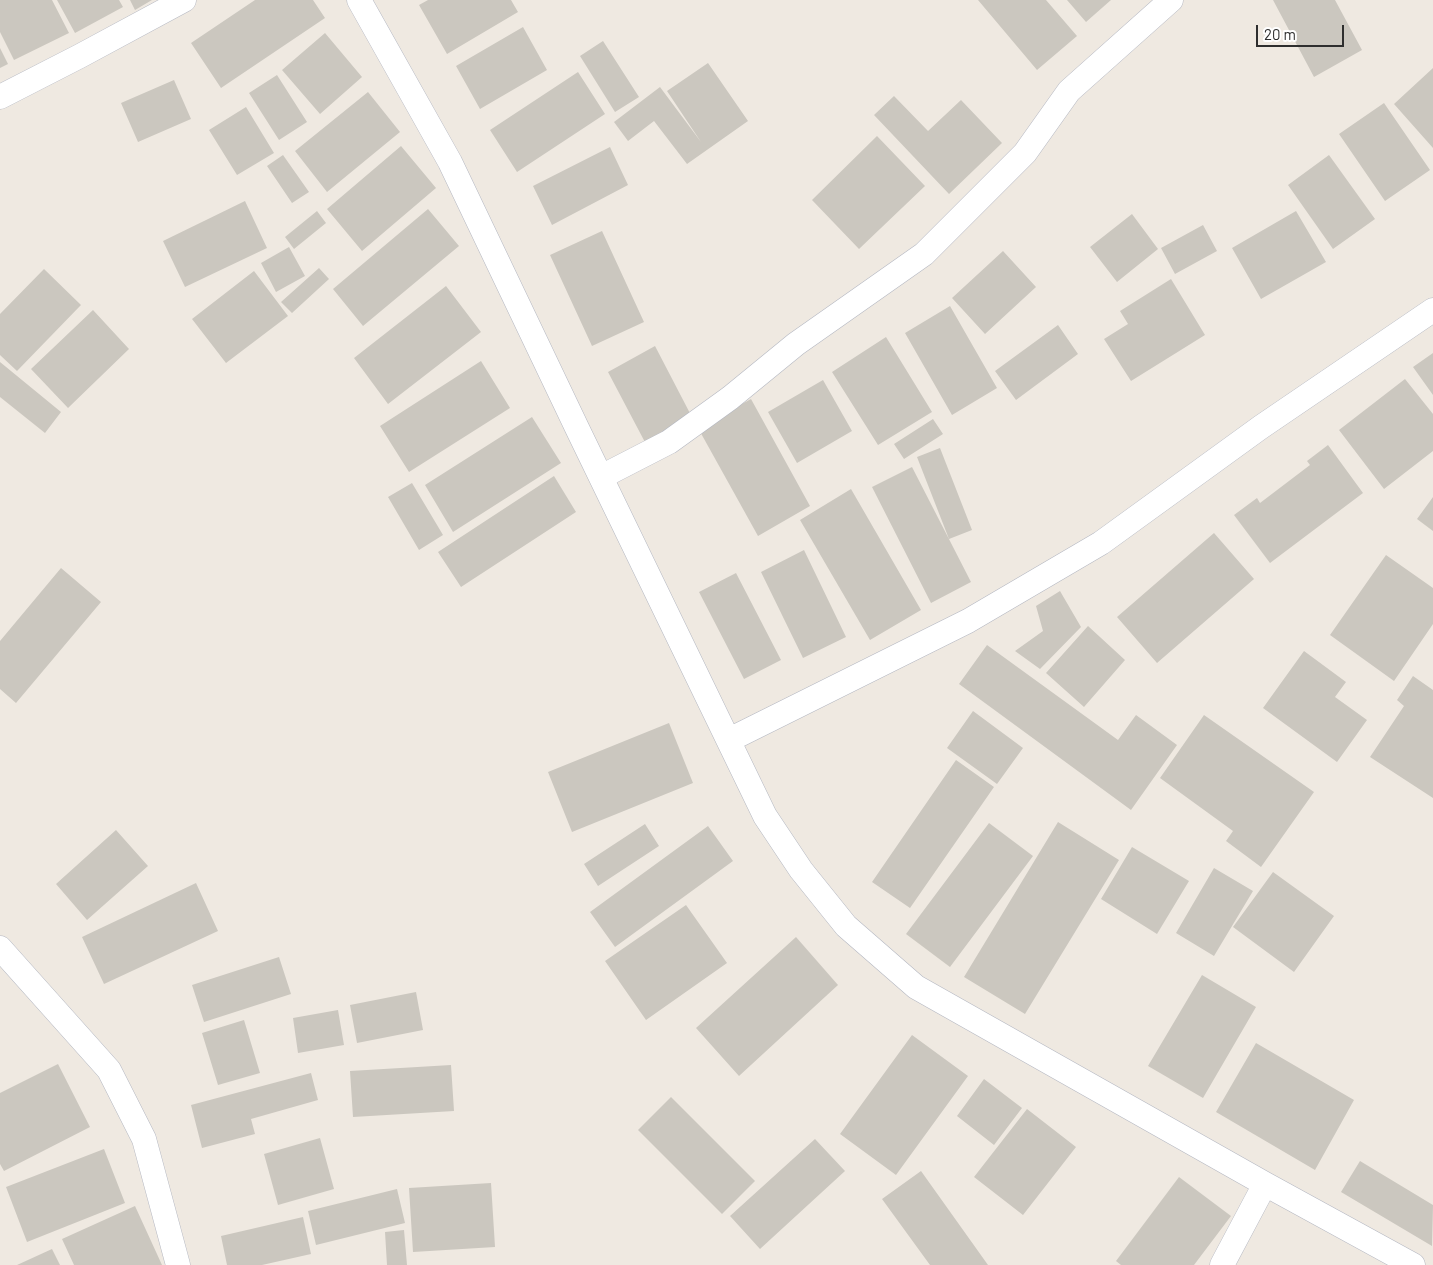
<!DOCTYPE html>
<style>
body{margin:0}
#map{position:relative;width:1433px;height:1265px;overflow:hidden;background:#efe9e1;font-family:Barlow,sans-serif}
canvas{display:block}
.scale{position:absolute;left:1256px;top:25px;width:88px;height:22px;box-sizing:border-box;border:2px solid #2e2e2e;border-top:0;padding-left:6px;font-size:15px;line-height:18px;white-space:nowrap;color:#2e2e2e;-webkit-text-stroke:4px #fff;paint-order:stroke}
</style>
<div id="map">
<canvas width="1433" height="1265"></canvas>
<div class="scale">20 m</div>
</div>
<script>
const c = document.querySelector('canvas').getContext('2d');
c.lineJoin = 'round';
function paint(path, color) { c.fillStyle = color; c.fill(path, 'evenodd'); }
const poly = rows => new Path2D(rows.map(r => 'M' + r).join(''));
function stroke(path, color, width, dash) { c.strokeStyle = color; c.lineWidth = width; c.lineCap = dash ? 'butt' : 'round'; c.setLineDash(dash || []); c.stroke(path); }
paint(poly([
 [0,0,52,0,69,33,14,60,0,32],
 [57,0,119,0,123,7,75,33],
 [130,0,152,0,135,10],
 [255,0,313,0,325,18,221,88,191,43],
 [428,0,511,0,518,12,447,54,419,5],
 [978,0,1046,0,1077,36,1037,70],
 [1067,0,1111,0,1086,22],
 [1273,0,1335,0,1362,50,1314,77],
 [523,27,547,70,480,109,456,66],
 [325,33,362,77,320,114,282,70],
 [603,41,639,97,615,112,580,56],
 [0,48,8,64,0,68],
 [708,63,748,121,687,164,654,121,628,141,614,122,660,87,701,142,667,91],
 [1433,68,1433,148,1394,104],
 [578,72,605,114,517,172,490,130],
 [277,75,307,122,279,140,249,93],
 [174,80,191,119,138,142,121,103],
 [368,92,400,132,327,192,295,151],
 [894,96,928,131,961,100,1002,143,949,194,874,115],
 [1384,103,1430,170,1385,201,1339,134],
 [246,107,274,153,237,175,209,130],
 [877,136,925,186,859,249,812,200],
 [401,146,436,188,362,251,327,209],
 [610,147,628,185,552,225,533,186],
 [283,155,309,192,292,203,267,166],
 [1329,155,1375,219,1333,249,1288,185],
 [245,201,267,248,185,287,163,241],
 [428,209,459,246,363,326,333,289],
 [317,211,326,223,294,249,285,237],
 [1296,211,1326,262,1261,299,1232,248],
 [1132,214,1158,249,1117,282,1090,247],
 [1203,225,1217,251,1175,274,1161,248],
 [602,231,644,322,592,346,550,255],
 [289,247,305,276,276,292,261,263],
 [1003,251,1036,287,985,334,952,298],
 [319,268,329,279,292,313,281,302],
 [44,269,81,305,17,371,0,355,0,314],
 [254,271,288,316,226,363,192,319],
 [1171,279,1205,335,1131,381,1104,339,1128,324,1120,311],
 [446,286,481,332,388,404,354,358],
 [950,306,997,388,952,415,905,333],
 [93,310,129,349,68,408,31,369],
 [1058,325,1078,354,1016,400,995,371],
 [886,337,932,412,878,445,832,372],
 [655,346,694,421,647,446,608,372],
 [1433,353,1433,395,1413,367],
 [481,361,510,408,409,472,380,426],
 [0,362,61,412,45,433,0,397],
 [1405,379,1433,414,1433,451,1384,489,1339,430],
 [823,380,852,431,797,463,768,412],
 [751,399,810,506,758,536,698,428],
 [532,417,561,463,453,532,425,485],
 [933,419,943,434,904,459,894,444],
 [1328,445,1363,493,1270,563,1234,515,1257,498,1260,503,1310,465,1307,461],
 [940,448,972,530,949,539,917,457],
 [912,467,971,582,931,603,872,487],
 [554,476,576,512,461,587,438,552],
 [412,483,443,535,419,550,388,497],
 [851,489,921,610,870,640,800,520],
 [1433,497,1433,531,1417,519],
 [1214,533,1254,579,1157,663,1117,617],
 [804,550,846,637,803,658,761,572],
 [1386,555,1433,588,1433,624,1394,681,1330,635],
 [61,568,101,602,16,703,0,689,0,641],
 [736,573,781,660,744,679,699,592],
 [1060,591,1081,627,1040,669,1015,651,1043,631,1036,606],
 [1088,626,1125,660,1084,707,1046,673],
 [987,645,1118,740,1136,715,1177,745,1131,810,959,684],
 [1304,651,1346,682,1335,697,1367,720,1337,762,1263,708],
 [1413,676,1433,690,1433,798,1370,757,1404,706,1397,700],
 [973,711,1023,748,997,784,947,748],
 [1204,715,1314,792,1261,867,1226,841,1233,831,1160,778],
 [669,723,693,783,572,832,548,772],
 [956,760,994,787,910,908,872,882],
 [1058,822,1119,860,1025,1014,964,977],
 [989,823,1033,856,950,967,906,934],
 [645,824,659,846,598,886,584,864],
 [708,826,733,861,615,947,590,912],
 [116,830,148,866,87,920,56,884],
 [1132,847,1189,881,1157,934,1101,899],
 [1214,868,1253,891,1214,956,1176,933],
 [1273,872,1334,916,1294,972,1233,927],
 [196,883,218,931,104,984,82,937],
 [686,905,727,963,646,1020,605,961],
 [796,937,838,985,739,1076,696,1028],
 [279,957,291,994,204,1022,192,985],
 [1202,975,1256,1007,1203,1098,1148,1066],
 [416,992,423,1030,357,1043,350,1005],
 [338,1010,344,1045,298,1053,293,1018],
 [244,1020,260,1073,218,1085,202,1033],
 [912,1035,968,1076,896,1175,840,1134],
 [1256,1043,1354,1100,1315,1170,1216,1112],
 [58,1064,90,1127,4,1171,0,1164,0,1093],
 [451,1065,454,1111,353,1117,350,1071],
 [311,1073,318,1100,251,1119,255,1134,202,1148,191,1105],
 [984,1079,1022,1108,994,1145,957,1116],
 [671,1097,755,1181,722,1214,638,1130],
 [1027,1109,1076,1147,1023,1215,974,1177],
 [320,1138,334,1189,278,1205,264,1154],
 [815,1139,845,1171,760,1249,730,1216],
 [104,1149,125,1203,27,1242,6,1187],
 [1360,1161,1433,1205,1432,1246,1341,1192],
 [921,1171,988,1265,930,1265,882,1199],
 [1179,1177,1231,1216,1194,1265,1121,1265,1116,1261],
 [491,1183,495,1247,413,1252,409,1188],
 [397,1189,405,1223,316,1245,308,1211],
 [135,1206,162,1265,74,1265,62,1239],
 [303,1217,311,1254,262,1265,227,1265,221,1236],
 [404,1230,407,1265,387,1265,385,1232],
 [52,1249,60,1265,17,1265]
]), '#cbc7bf');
const minor = poly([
 [359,0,450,162,577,428,765,816,801,870,846,926,916,987,1265,1184,1413,1265],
 [0,97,80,56,184,0],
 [601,477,669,442,730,398,796,344,924,254,1025,153,1069,91,1171,0],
 [729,740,968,621,1101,543,1261,427,1433,310],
 [0,948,109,1070,144,1139,178,1265],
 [1222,1265,1265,1184]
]);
stroke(minor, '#b4b7c1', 25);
stroke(minor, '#fff', 24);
</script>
